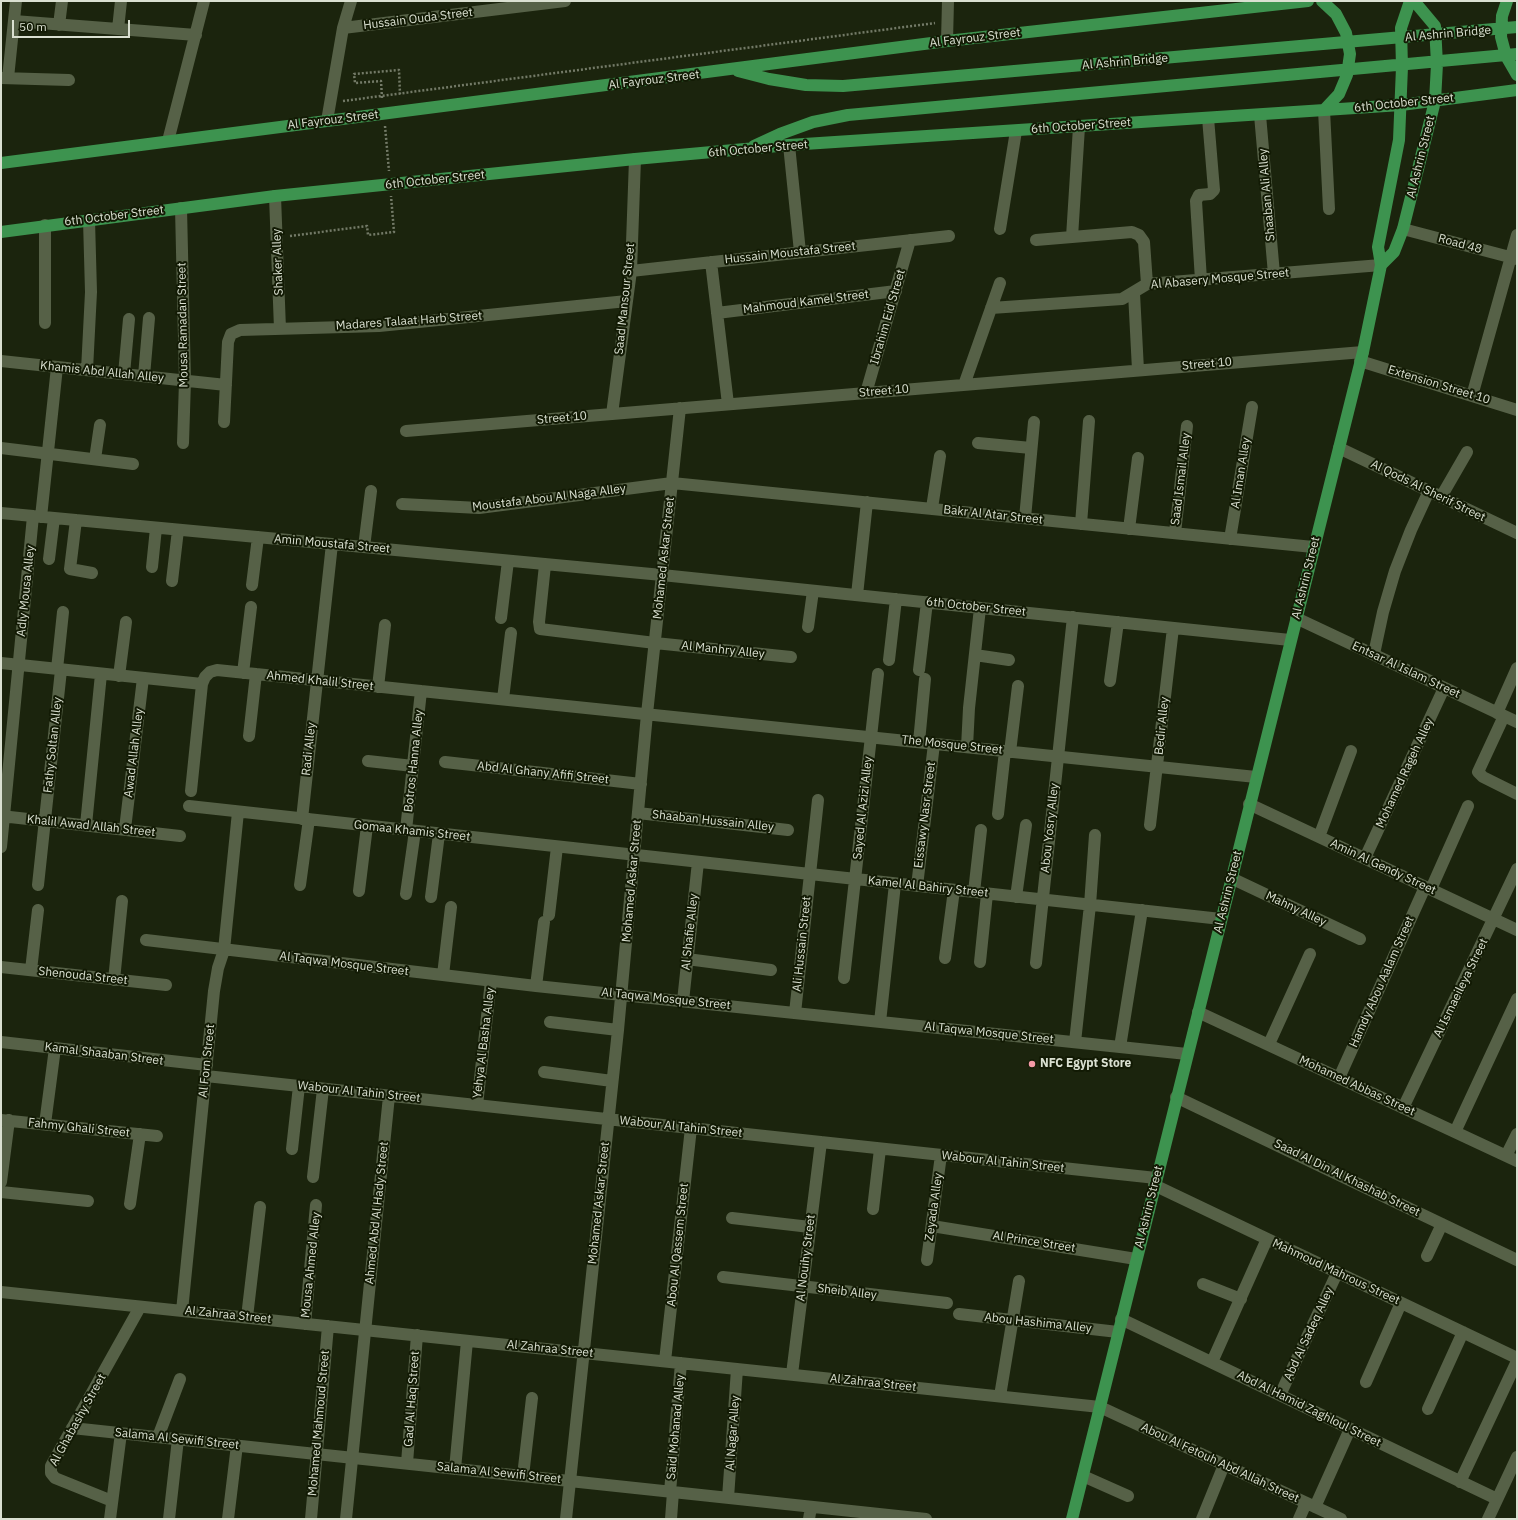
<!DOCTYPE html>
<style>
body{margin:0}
#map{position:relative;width:1518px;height:1520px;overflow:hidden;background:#1b240d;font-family:"IBM Plex Sans",sans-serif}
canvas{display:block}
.frame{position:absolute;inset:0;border:2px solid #dae0d1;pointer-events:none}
.scale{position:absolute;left:12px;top:20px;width:118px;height:18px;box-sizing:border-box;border:2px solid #dae0d1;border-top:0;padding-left:5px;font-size:12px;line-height:14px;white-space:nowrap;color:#dae0d1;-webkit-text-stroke:3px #121a04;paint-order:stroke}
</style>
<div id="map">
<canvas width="1518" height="1520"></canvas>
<div class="frame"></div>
<div class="scale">50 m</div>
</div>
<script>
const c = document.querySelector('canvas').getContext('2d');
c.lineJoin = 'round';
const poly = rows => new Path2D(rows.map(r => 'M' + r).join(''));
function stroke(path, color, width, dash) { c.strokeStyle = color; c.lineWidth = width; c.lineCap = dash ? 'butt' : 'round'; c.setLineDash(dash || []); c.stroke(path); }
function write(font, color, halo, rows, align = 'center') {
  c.font = font + ' "IBM Plex Sans",sans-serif'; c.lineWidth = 4; c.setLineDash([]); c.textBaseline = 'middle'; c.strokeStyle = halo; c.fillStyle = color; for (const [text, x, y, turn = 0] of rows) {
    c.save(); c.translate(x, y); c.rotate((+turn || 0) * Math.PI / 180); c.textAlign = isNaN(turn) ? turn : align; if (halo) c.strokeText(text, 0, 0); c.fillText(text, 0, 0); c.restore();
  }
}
stroke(poly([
 [382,98,381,81,355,83,354,74,399,70,400,94],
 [343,101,935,23],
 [385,126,389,171],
 [290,236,367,226,368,235,394,232,391,196]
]), '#737a67', 2.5, [2, 2]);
stroke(poly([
 [14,21,196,35],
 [59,25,62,1],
 [343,28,565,1],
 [118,29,121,1],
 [947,41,948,1],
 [1,78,69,80],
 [8,78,16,1],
 [1324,110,1329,209],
 [1260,115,1274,274],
 [327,121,343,28,351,1],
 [1079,127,1072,237,1132,232,1139,235,1144,242,1147,284],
 [168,141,204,1],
 [789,145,800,252],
 [275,196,280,329],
 [181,208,185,381,183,443],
 [45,225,45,323],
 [1000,229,1016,131],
 [1403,229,1517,259],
 [1036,240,1072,237],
 [711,262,728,404],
 [631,271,949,236],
 [1201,280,1196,201,1199,195,1210,194,1214,190,1208,118],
 [1134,293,1138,370],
 [991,308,1122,299,1147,284,1381,265],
 [717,313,896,291],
 [1,361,226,385],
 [1360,361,1517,410],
 [87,370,91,292,89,220],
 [124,374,129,319],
 [144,376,149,318],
 [964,385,1000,283],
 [866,393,910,240],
 [1472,396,1517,235],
 [612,414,631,271,635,159],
 [224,422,228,342,231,334,240,330,379,326,627,301],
 [406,431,1363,352],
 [978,443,1031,448],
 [1,448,133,464],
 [1339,448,1517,533],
 [95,459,100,425],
 [1441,497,1467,452],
 [402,504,479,508,672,483,1313,547],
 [932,508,940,456],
 [1,513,662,575,1290,640],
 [41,517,57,367],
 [1025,518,1034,422],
 [76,520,70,569,92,573],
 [1081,524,1089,421],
 [1129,529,1138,458],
 [1175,533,1187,426],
 [1230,539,1252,407],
 [364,547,371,491],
 [49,559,54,518],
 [545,565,539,622,540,629,655,643,791,657],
 [152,567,156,528],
 [172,581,178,530],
 [252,585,258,537],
 [857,595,867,502],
 [501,618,508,561],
 [1296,618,1517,722],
 [808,627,813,591],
 [1374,654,1383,612,1395,571,1411,530,1429,491],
 [975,655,1009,660],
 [889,660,896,599],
 [1,663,202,684,205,677,210,672,217,670,1256,777],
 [57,669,63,612],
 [919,670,927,602],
 [243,673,251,607],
 [119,676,126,622],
 [1110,681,1118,622],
 [378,687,385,625],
 [503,699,511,633],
 [1497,713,1517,668],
 [1504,716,1478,772,1483,777,1517,794],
 [249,736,256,674],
 [919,742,925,679],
 [967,747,969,708,980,608],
 [1010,752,1018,686],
 [368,761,413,766],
 [445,762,641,784],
 [191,791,202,684],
 [1249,804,1517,930],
 [189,806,1221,919],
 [638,813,788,830],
 [998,814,1005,751],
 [1,816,180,836],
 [302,819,332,544],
 [86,825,101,674],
 [1150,825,1173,628],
 [125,829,143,678],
 [406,830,421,691],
 [1319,837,1351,751],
 [1,847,33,516],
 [1365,858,1444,688],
 [1231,878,1360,939],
 [38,885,61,670],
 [300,885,309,819],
 [917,886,934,744],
 [1431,889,1468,806],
 [359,891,367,826],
 [974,892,981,830],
 [406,894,415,831],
 [431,897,439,834],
 [1016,897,1026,825],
 [549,915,557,847],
 [146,940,536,986,1187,1054],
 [945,958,954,890],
 [687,959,771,970],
 [980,962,987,894],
 [1036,963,1073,617],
 [1,967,166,985],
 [31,970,38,910],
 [443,975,451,907],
 [844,978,878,674],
 [114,980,122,901],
 [536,986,544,922],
 [683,1001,698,862],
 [1198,1012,1517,1161],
 [795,1013,818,800],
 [550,1022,618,1030],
 [880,1022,895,884],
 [1,1042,207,1065],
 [1075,1042,1090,905,1095,835],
 [1269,1044,1310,954],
 [1120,1047,1142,910],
 [544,1072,612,1081],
 [206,1076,1156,1178],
 [1339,1078,1425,887],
 [1176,1097,1517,1260],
 [477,1105,491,981],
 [1403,1108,1517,869],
 [1,1120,157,1136],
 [45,1124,55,1048],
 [1455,1132,1517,999],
 [292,1149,299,1086],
 [1506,1156,1517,1134],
 [313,1177,323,1089],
 [1,1182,9,1120],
 [1154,1185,1517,1358],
 [1,1192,88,1201],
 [130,1204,140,1134],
 [873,1209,880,1149],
 [732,1218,810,1227],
 [932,1226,1136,1259],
 [1427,1256,1442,1224],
 [927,1260,941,1155],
 [723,1277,947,1303],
 [1203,1284,1241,1299],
 [1,1292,1100,1407,1341,1519],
 [182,1311,214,991,218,968,224,950,238,812],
 [959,1314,1118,1332],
 [247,1317,260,1207],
 [1121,1319,1497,1499],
 [305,1324,316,1205],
 [665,1361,691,1128],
 [1212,1362,1267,1239],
 [792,1374,821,1142],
 [1366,1382,1401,1303],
 [1280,1395,1337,1273],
 [1000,1396,1019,1281],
 [1428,1409,1463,1332],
 [72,1428,926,1519],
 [158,1437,180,1379],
 [407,1463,417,1335],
 [455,1469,467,1341],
 [523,1476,532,1398],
 [1083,1476,1128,1496],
 [1460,1482,1517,1361],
 [670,1492,681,1363],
 [728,1498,737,1369],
 [112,1501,55,1478,51,1473,51,1466,140,1307],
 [1315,1507,1350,1429],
 [110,1519,121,1433],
 [169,1519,178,1439],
 [228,1519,237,1445],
 [311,1519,328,1326],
 [346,1519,389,1096],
 [566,1519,618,1030,647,714,680,408],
 [671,1519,673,1492],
 [809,1519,811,1507],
 [1202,1519,1224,1465],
 [1299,1519,1306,1503],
 [1488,1519,1517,1457]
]), '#566147', 12);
stroke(poly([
 [1322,1,1336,14,1346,33,1350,54,1347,75,1339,94,1324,110],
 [1507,1,1502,16,1501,37,1506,56,1517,75],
 [738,71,769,79,806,85,843,86,1517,27],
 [754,146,780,134,813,122,848,115,1517,54],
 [1,163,947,41,1308,1],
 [1,232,275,196,635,159,789,145,1401,105,1517,90],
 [1381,265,1394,252,1403,229,1435,101,1437,64,1435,26,1414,1],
 [1072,1519,1363,352,1381,265,1378,247,1399,140,1402,67,1401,28,1410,1]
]), '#3d934f', 12);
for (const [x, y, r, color] of [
 [1032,1064,4,"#f49aa6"]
]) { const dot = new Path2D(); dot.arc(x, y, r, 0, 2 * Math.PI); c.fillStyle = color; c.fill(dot); stroke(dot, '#121a04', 1.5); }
write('12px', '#dae0d1', '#121a04', [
 ["Hussain Ouda Street",418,19,-7],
 ["Al Ashrin Bridge",1448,34,-5],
 ["Al Fayrouz Street",975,38,-7],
 ["Al Ashrin Bridge",1125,62,-5],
 ["Al Fayrouz Street",654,80,-7],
 ["6th October Street",1404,103,-6],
 ["Al Fayrouz Street",333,120,-7],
 ["6th October Street",1081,126,-4],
 ["6th October Street",758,149,-5],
 ["Al Ashrin Street",1421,157,-76],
 ["6th October Street",435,180,-6],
 ["Shaaban Ali Alley",1267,195,-95],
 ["6th October Street",114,216,-7],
 ["Road 48",1460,244,15],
 ["Hussain Moustafa Street",790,253,-6],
 ["Shaker Alley",278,262,-92],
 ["Al Abasery Mosque Street",1220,279,-5],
 ["Saad Mansour Street",625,299,-84],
 ["Mahmoud Kamel Street",806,302,-7],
 ["Ibrahim Eid Street",888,317,-74],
 ["Madares Talaat Harb Street",409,321,-4],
 ["Mousa Ramadan Street",183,325,-91],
 ["Street 10",1207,364,-5],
 ["Khamis Abd Allah Alley",102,372,6],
 ["Extension Street 10",1439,385,17],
 ["Street 10",884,391,-5],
 ["Street 10",562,418,-5],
 ["Al Iman Alley",1241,473,-81],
 ["Saad Ismail Alley",1181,479,-83],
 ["Al Qods Al Sherif Street",1428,491,26],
 ["Moustafa Abou Al Naga Alley",549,498,-7],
 ["Bakr Al Atar Street",993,515,6],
 ["Amin Moustafa Street",332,544,5],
 ["Mohamed Askar Street",664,558,-84],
 ["Al Ashrin Street",1306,578,-76],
 ["Adly Mousa Alley",26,591,-84],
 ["6th October Street",976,607,6],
 ["Al Manhry Alley",723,650,6],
 ["Entsar Al Islam Street",1406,670,25],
 ["Ahmed Khalil Street",320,681,6],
 ["Bedir Alley",1162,726,-84],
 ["Fathy Soltan Alley",53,745,-84],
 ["The Mosque Street",952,745,6],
 ["Radi Alley",309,749,-84],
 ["Awad Allah Alley",134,753,-83],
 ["Botros Hanna Alley",414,761,-84],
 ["Abd Al Ghany Afifi Street",543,773,6],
 ["Mohamed Rageh Alley",1405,773,-65],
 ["Sayed Al Azizi Alley",863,808,-84],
 ["Eissawy Nasr Street",925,815,-83],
 ["Shaaban Hussain Alley",713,821,6],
 ["Khalil Awad Allah Street",91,826,6],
 ["Abou Yosry Alley",1050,828,-84],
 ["Gomaa Khamis Street",412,831,6],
 ["Amin Al Gendy Street",1383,867,25],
 ["Mohamed Askar Street",632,881,-85],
 ["Kamel Al Bahiry Street",928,887,6],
 ["Al Ashrin Street",1228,892,-76],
 ["Mahny Alley",1296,909,25],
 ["Al Shafie Alley",690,932,-84],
 ["Ali Hussain Street",802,944,-84],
 ["Al Taqwa Mosque Street",344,964,7],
 ["Shenouda Street",83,976,6],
 ["Hamdy Abou Aalam Street",1382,982,-66],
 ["Al Ismaeileya Street",1461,988,-64],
 ["Al Taqwa Mosque Street",666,999,6],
 ["Al Taqwa Mosque Street",989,1033,6],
 ["Yehya Al Basha Alley",484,1043,-83],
 ["Kamal Shaaban Street",104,1054,7],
 ["Al Forn Street",207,1061,-84],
 ["Mohamed Abbas Street",1357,1086,25],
 ["Wabour Al Tahin Street",359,1092,6],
 ["Wabour Al Tahin Street",681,1127,6],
 ["Fahmy Ghali Street",79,1128,6],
 ["Wabour Al Tahin Street",1003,1162,6],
 ["Saad Al Din Al Khashab Street",1347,1178,26],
 ["Mohamed Askar Street",599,1203,-84],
 ["Zeyada Alley",934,1207,-82],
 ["Al Ashrin Street",1149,1207,-76],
 ["Ahmed Abd Al Hady Street",377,1213,-84],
 ["Al Prince Street",1034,1242,9],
 ["Abou Al Qassem Street",678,1245,-84],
 ["Al Nouihy Street",806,1258,-83],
 ["Mousa Ahmed Alley",311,1265,-84],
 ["Mahmoud Mahrous Street",1336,1272,25],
 ["Sheib Alley",847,1292,7],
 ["Al Zahraa Street",228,1315,6],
 ["Abou Hashima Alley",1038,1323,6],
 ["Abd Al Sadeq Alley",1309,1334,-65],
 ["Al Zahraa Street",550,1349,6],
 ["Al Zahraa Street",873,1383,6],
 ["Gad Al Haq Street",412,1399,-86],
 ["Abd Al Hamid Zaghloul Street",1309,1409,26],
 ["Al Ghabashy Street",78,1420,-61],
 ["Mohamed Mahmoud Street",319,1423,-85],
 ["Said Mohanad Alley",676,1427,-85],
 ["Al Nagar Alley",733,1433,-86],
 ["Salama Al Sewifi Street",177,1439,6],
 ["Abou Al Fetouh Abd Allah Street",1220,1463,25],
 ["Salama Al Sewifi Street",499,1473,6]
]);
write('bold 12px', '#dae0d1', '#121a04', [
 ["NFC Egypt Store",1040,1064]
], 'left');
</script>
